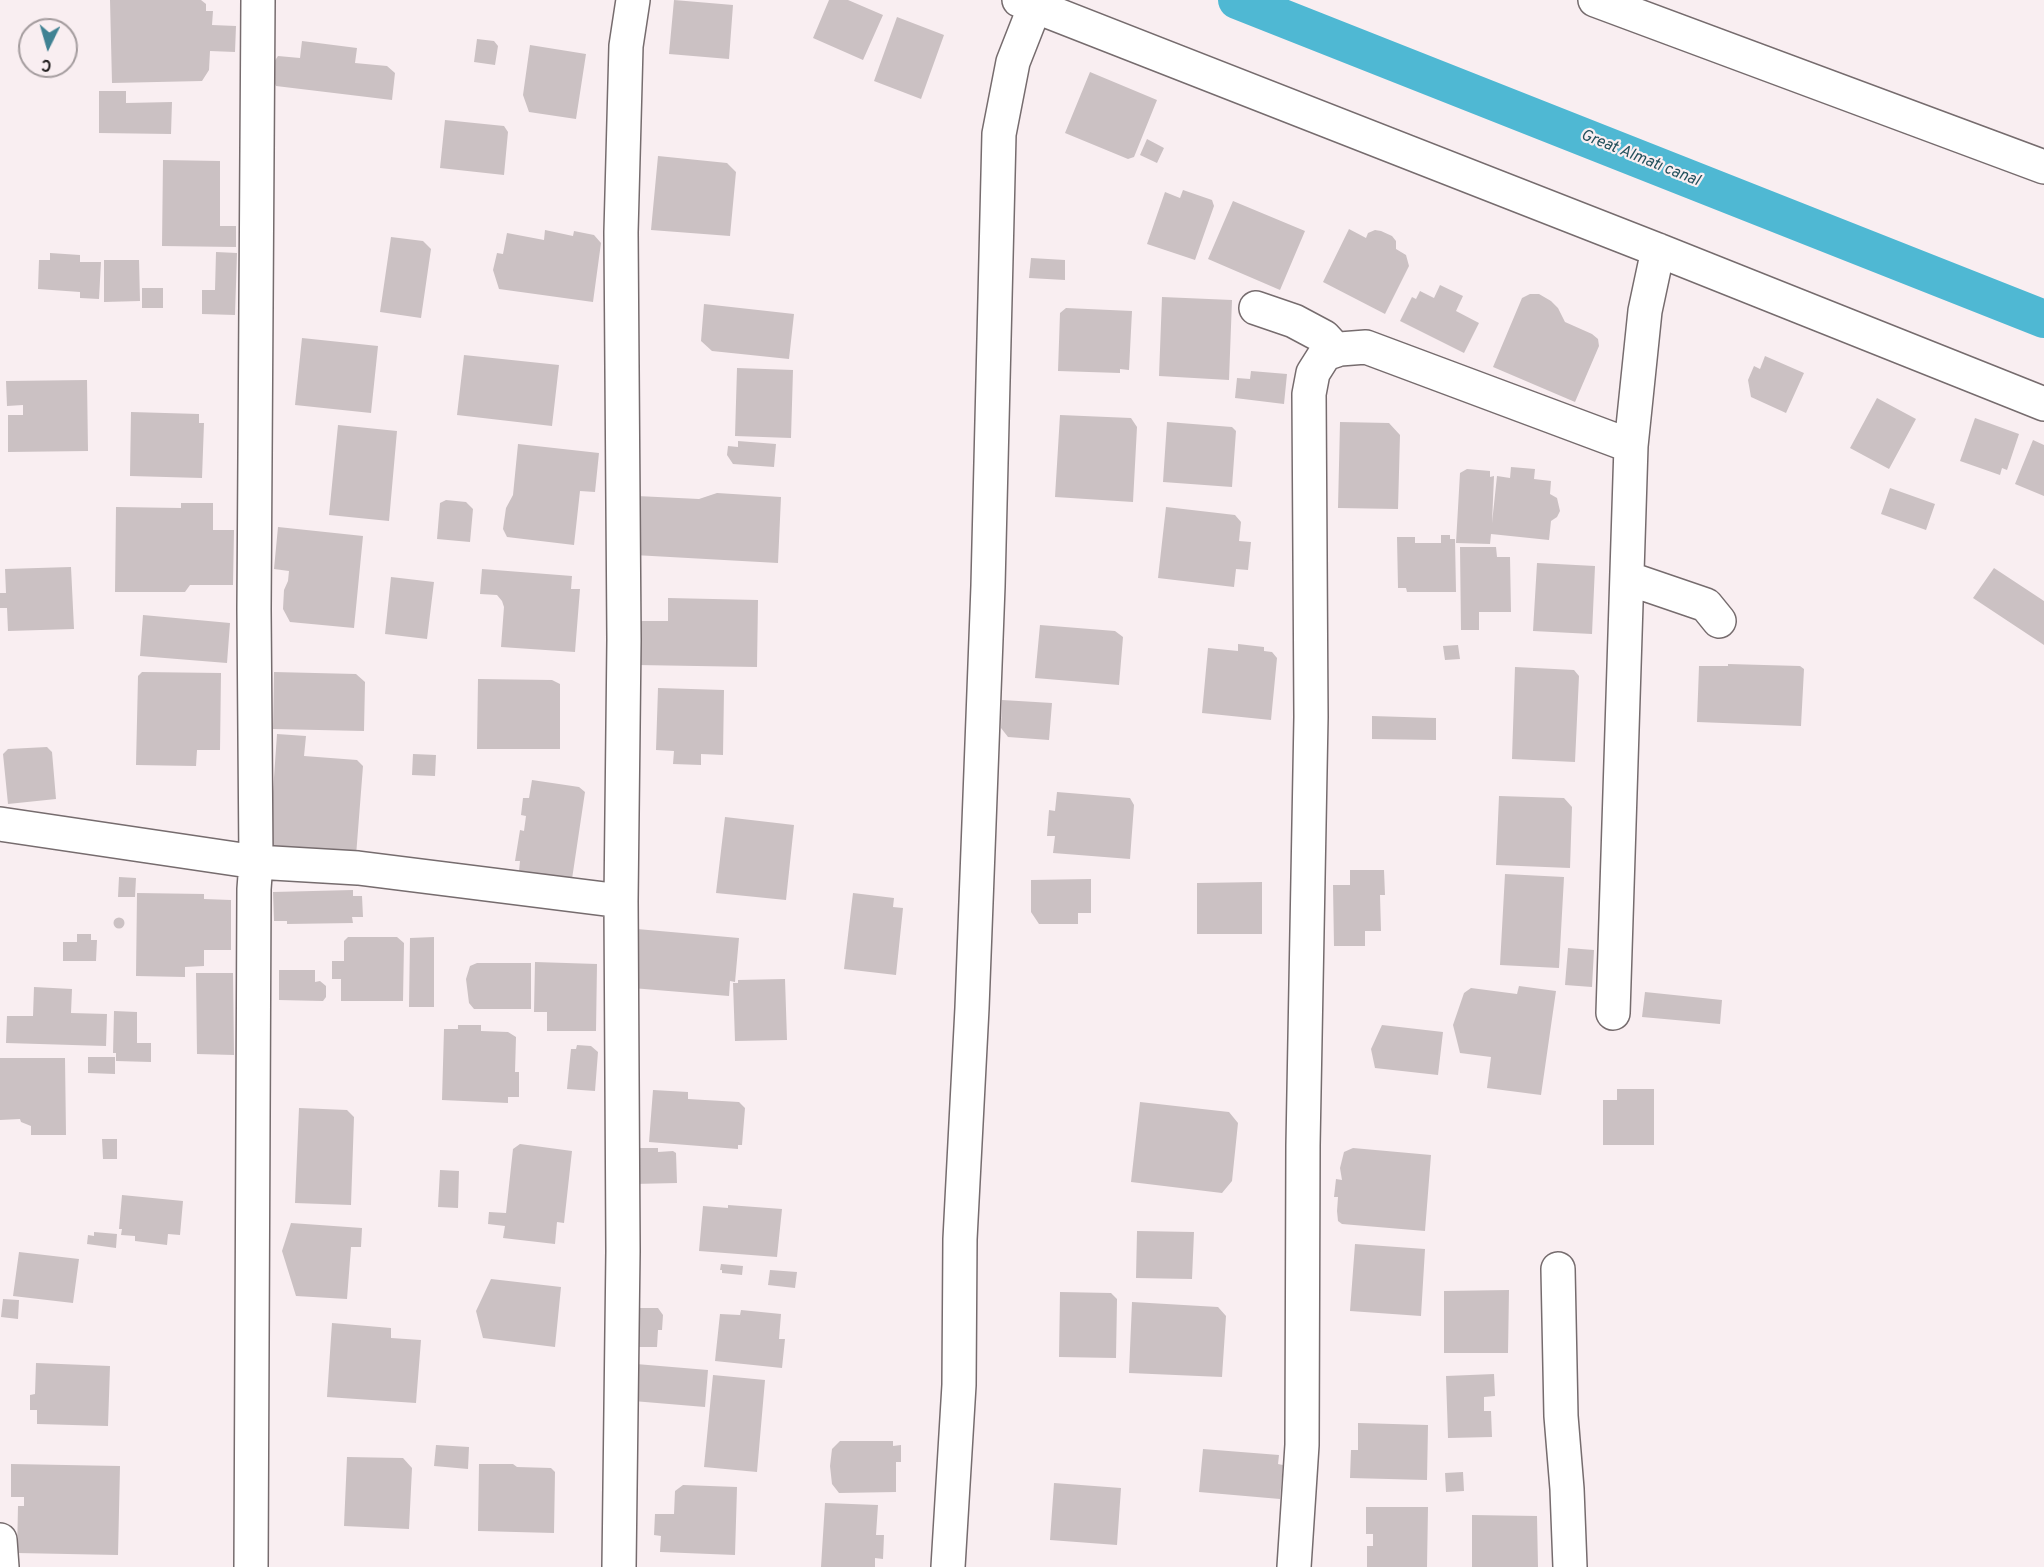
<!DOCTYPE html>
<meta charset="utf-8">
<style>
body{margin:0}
#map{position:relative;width:2044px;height:1567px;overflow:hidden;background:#f9eef1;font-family:Overpass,sans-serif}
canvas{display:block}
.north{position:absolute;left:18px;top:18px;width:60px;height:60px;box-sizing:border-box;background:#f9eef1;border:2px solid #a49c9e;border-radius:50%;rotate:185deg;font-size:16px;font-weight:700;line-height:24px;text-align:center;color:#242121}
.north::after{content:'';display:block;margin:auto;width:21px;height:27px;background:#408293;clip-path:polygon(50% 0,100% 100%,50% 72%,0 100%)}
</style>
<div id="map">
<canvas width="2044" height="1567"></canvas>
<div class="north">С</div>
</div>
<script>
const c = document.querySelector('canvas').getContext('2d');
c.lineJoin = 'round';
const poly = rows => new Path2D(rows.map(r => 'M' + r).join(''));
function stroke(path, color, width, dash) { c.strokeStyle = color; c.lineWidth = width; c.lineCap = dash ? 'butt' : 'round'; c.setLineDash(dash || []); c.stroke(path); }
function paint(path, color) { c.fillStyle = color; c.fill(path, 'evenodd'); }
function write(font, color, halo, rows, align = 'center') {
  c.font = font + ' Overpass,sans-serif'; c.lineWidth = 4.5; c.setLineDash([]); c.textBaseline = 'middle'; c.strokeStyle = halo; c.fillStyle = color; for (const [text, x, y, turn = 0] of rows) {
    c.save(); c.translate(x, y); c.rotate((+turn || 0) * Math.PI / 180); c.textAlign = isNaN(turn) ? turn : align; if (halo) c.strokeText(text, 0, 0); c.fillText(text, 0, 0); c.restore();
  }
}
stroke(poly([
 [1237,0,2044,319]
]), '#4fb8d3', 38);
paint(poly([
 [110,0,201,0,206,4,206,11,213,11,212,25,236,26,235,52,210,51,209,70,202,81,112,83],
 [674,0,733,5,729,59,669,54],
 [829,0,848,0,883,15,863,60,813,38],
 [897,17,944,35,921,99,874,81],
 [477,39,494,41,498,46,495,65,474,62],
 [302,41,357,48,355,63,387,66,395,73,392,100,276,86,272,78,274,62,278,56,300,58],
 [530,45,586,54,576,119,529,112,523,95],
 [1090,72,1157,100,1134,157,1128,159,1065,133],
 [99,91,126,91,126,103,172,102,171,134,99,133],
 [445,120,504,126,508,132,504,175,440,168],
 [1147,139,1164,148,1157,163,1140,155],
 [658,156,727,163,736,172,730,236,651,230],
 [163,160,220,161,220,226,236,226,236,247,162,246],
 [1183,190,1212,200,1214,206,1195,260,1147,244,1165,192,1180,198],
 [1233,201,1305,231,1280,290,1208,259],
 [1349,229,1366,238,1368,233,1375,230,1381,231,1392,236,1396,241,1396,249,1406,255,1409,266,1385,314,1323,282],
 [545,230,573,236,574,231,594,235,601,243,593,302,499,289,493,270,497,253,503,254,507,233,544,240],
 [391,237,423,241,431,249,421,318,380,312],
 [216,252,237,253,235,315,202,314,202,290,215,290],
 [50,253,80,255,80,262,101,262,99,299,80,298,80,292,38,289,39,260,50,260],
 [1031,258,1065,260,1065,280,1029,278],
 [104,260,139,260,140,301,104,302],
 [1440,285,1463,296,1456,311,1479,323,1464,353,1400,321,1412,297,1416,299,1420,291,1434,298],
 [142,288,163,288,163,308,142,308],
 [1530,294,1539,294,1551,301,1558,308,1565,322,1592,334,1598,339,1599,346,1575,402,1493,367,1522,298],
 [1162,297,1232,300,1229,380,1159,376],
 [704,304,794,314,789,359,712,351,701,341],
 [1066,308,1132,311,1129,370,1120,369,1120,373,1058,371,1060,313],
 [302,338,378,346,371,413,295,405],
 [464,355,559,365,552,426,457,415],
 [1765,356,1804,373,1786,413,1751,397,1748,380,1754,366,1760,369],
 [737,368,793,370,791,438,735,436],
 [1251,371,1287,374,1284,404,1235,398,1237,378,1250,379],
 [87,380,88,451,8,452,8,415,23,415,23,405,7,406,6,381],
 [1877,398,1916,419,1889,469,1850,448],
 [131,412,199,414,199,423,204,423,202,478,130,476],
 [1060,415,1131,418,1137,427,1133,502,1055,497],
 [1975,418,2019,434,2007,470,2002,468,2000,475,1960,461],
 [1167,422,1232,427,1236,431,1232,487,1163,482],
 [1340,422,1389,423,1400,435,1398,509,1338,508],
 [338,425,397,431,389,521,329,515],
 [2033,440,2044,445,2044,496,2015,484],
 [738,441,776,444,774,467,733,464,727,455,728,446,738,447],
 [518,444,599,453,595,492,580,491,574,545,507,537,503,529,506,508,513,495],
 [1511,467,1535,469,1534,479,1551,481,1550,494,1557,498,1560,511,1557,517,1551,521,1549,540,1491,534,1490,544,1456,543,1460,473,1467,469,1490,471,1490,477,1494,476,1492,523,1497,476,1510,478],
 [1890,488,1935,504,1926,530,1881,514],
 [717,493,781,497,778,563,634,555,637,496,699,499],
 [446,500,466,502,473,509,470,542,437,539,440,503],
 [181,503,213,503,213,530,234,530,233,585,190,585,185,592,115,592,116,507,181,508],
 [1166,507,1235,515,1241,522,1239,541,1251,542,1248,570,1236,569,1234,587,1158,578],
 [278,527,363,536,354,628,290,622,283,609,284,590,288,581,289,571,274,569],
 [1441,535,1450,535,1450,539,1455,539,1456,592,1407,592,1406,588,1398,588,1397,537,1415,537,1415,543,1441,543],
 [1460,547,1496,547,1497,557,1510,557,1511,612,1479,612,1479,630,1461,630],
 [1537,563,1595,566,1592,634,1533,631],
 [71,567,74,629,8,631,7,608,0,608,0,593,6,593,5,569],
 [1994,568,2044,601,2044,645,1973,598],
 [482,569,572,576,571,589,580,589,575,652,501,647,504,607,502,601,497,595,480,594],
 [391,577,434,582,427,639,385,634],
 [668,598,758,600,757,667,637,665,637,621,668,621],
 [143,615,230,623,227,663,140,656],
 [1040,625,1115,631,1123,637,1119,685,1035,678],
 [1238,644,1264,647,1264,651,1272,652,1277,658,1271,720,1202,713,1208,648,1238,651],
 [1458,645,1460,659,1445,660,1443,646],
 [1728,664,1800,666,1804,669,1801,726,1697,722,1699,666,1728,666],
 [1515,667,1574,670,1579,676,1575,762,1512,759],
 [142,672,221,673,220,750,197,750,196,766,136,765,138,676],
 [274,672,356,674,365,682,364,731,273,729],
 [478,679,552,680,560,684,560,749,477,749],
 [658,688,724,690,723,755,701,754,701,765,673,764,674,751,656,750],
 [1002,700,1052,703,1049,740,1008,737,1001,728],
 [1372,716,1436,718,1436,740,1372,739],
 [277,734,306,736,304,756,357,760,363,766,356,856,269,850],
 [47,747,52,752,56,799,8,804,3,754,8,749],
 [413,754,436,755,435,776,412,775],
 [532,780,579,787,585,792,572,879,519,871,520,861,515,861,520,830,524,831,526,816,521,815,523,798,529,798],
 [1057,792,1130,798,1134,805,1130,859,1053,853,1055,836,1047,836,1049,810,1055,811],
 [1499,796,1564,798,1572,807,1570,868,1496,865],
 [725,817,794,825,786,900,716,893],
 [1350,870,1384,870,1385,895,1380,895,1381,931,1365,931,1365,946,1334,946,1333,885,1350,885],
 [1505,874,1564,877,1559,968,1500,965],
 [119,877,136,878,135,897,118,897],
 [1091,879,1091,913,1078,913,1078,924,1039,924,1031,912,1031,880],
 [1262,882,1262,934,1197,934,1197,883],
 [353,890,353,896,362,896,363,917,352,917,353,923,287,924,287,921,274,921,273,892],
 [137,893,204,894,204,899,231,900,231,950,204,950,204,966,185,967,185,977,136,976],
 [853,893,894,898,893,907,903,908,896,975,844,969],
 '113.5 923a5.5 5.5 0 1 1 11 0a5.5 5.5 0 1 1-11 0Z',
 [637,929,739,938,735,982,730,981,729,996,632,988],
 [77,934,91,934,91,940,97,940,96,961,63,961,63,942,77,942],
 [348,937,397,937,404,943,403,1001,341,1001,341,979,332,979,332,961,344,961,344,941],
 [434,937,434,1007,409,1007,410,938],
 [1568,948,1594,950,1592,987,1565,985],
 [535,962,597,964,596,1031,547,1031,547,1012,534,1012],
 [477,963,531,963,531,1009,474,1009,469,1003,466,979,470,966],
 [279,970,315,970,315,982,320,981,326,986,326,997,323,1001,279,1000],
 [196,973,233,973,234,1055,197,1054],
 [785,979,787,1040,735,1041,733,983,738,983,738,980],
 [1519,986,1556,991,1541,1095,1487,1088,1491,1057,1460,1053,1453,1025,1464,993,1471,988,1517,994],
 [34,987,72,989,71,1013,107,1014,106,1046,6,1043,7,1016,33,1016],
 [1645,992,1722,1000,1720,1024,1642,1017],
 [114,1011,137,1012,137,1043,151,1043,151,1062,116,1061,116,1053,113,1053],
 [458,1025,481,1025,481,1031,508,1032,516,1037,515,1072,519,1072,519,1097,508,1097,508,1103,442,1100,444,1029,458,1029],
 [1382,1025,1443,1032,1438,1075,1375,1068,1371,1049],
 [577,1045,591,1046,598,1052,595,1091,567,1089,571,1049,576,1049],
 [88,1057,115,1057,115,1074,88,1073],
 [0,1058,65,1058,66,1135,31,1135,31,1126,21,1122,20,1119,0,1120],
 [1617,1089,1654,1089,1654,1145,1603,1145,1603,1100,1617,1100],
 [653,1090,688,1092,688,1099,739,1102,745,1108,742,1145,738,1145,738,1149,649,1142],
 [1140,1102,1229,1112,1238,1123,1232,1181,1222,1193,1131,1182],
 [299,1108,347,1110,354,1117,351,1205,295,1203],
 [102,1139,117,1139,117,1159,103,1159],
 [520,1144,572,1151,564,1223,557,1222,555,1244,503,1238,505,1226,488,1224,489,1212,506,1213,513,1149],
 [634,1148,658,1148,658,1152,673,1151,676,1153,677,1183,634,1184],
 [1353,1148,1431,1155,1425,1231,1342,1224,1338,1221,1337,1211,1338,1197,1334,1197,1336,1179,1342,1180,1340,1168,1344,1152],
 [440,1170,459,1171,458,1208,438,1207],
 [122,1195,183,1201,180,1235,168,1234,167,1245,135,1241,135,1236,121,1235,122,1229,119,1229],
 [728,1205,782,1209,777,1257,699,1251,703,1206,728,1208],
 [291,1223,362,1228,361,1247,351,1247,347,1299,296,1296,282,1251],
 [1137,1231,1194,1232,1192,1279,1136,1278],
 [94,1232,117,1234,116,1248,87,1244,88,1235,94,1236],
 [1355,1244,1425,1249,1421,1316,1350,1311],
 [19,1252,79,1259,73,1303,13,1296],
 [721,1264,743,1266,742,1275,722,1273,722,1270,720,1270],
 [770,1270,797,1272,795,1288,768,1285],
 [491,1279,561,1287,555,1347,483,1338,476,1311],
 [1509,1290,1508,1353,1444,1353,1444,1291],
 [1060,1292,1111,1293,1117,1299,1116,1358,1059,1357],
 [3,1299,19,1300,18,1319,1,1317],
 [1132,1302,1218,1307,1226,1316,1222,1377,1129,1373],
 [638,1308,658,1308,663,1315,662,1330,658,1330,657,1347,638,1347],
 [741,1310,781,1314,779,1339,785,1339,782,1368,715,1361,720,1314,740,1315],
 [332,1323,391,1328,391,1338,421,1340,416,1403,327,1397],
 [36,1363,110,1366,108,1426,37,1424,37,1410,30,1410,30,1395,35,1394],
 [636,1364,708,1370,705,1407,633,1401],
 [1494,1374,1495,1396,1484,1397,1484,1411,1491,1411,1492,1437,1448,1438,1446,1376],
 [713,1375,765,1380,757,1472,704,1467],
 [1358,1423,1428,1425,1427,1480,1350,1478,1351,1450,1358,1450],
 [840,1441,893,1441,893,1446,901,1445,901,1462,896,1462,896,1492,839,1493,832,1484,830,1466,832,1449],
 [436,1445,469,1447,468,1469,434,1466],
 [1203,1449,1279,1455,1278,1464,1283,1465,1280,1499,1199,1492],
 [347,1457,403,1458,412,1468,409,1529,344,1526],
 [11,1464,120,1466,118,1555,17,1553,18,1506,24,1506,24,1497,11,1497],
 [479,1464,513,1464,517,1467,551,1468,555,1472,554,1533,478,1531],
 [1463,1472,1464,1491,1446,1492,1445,1473],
 [1054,1483,1121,1488,1117,1545,1050,1540],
 [683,1485,737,1487,735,1555,660,1552,661,1536,654,1535,655,1514,674,1514,675,1491],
 [825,1503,878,1505,876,1535,884,1535,883,1559,875,1558,875,1567,821,1567],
 [1366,1507,1428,1507,1427,1567,1367,1567,1367,1546,1373,1546,1373,1534,1366,1534],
 [1472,1515,1537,1516,1538,1567,1472,1567]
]), '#cbc1c3');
const minor = poly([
 [1019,0,1658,250,2044,404],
 [1595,0,2044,167],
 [1256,308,1294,321,1324,337,1336,350],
 [1627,578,1706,605,1719,621],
 [0,824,256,862,358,868,621,901],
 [1613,1013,1631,446,1645,311,1658,250],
 [1558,1269,1561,1416,1567,1489,1570,1567],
 [0,1540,2,1567],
 [251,1567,254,889,256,862,254,609,258,0],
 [619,1567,623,1251,621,901,624,640,621,232,626,46,633,0],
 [948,1567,959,1385,960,1239,972,1008,988,586,999,134,1013,62,1035,6],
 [1294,1567,1302,1445,1303,1145,1311,717,1309,394,1313,373,1325,354,1340,349,1366,347,1631,446]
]);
stroke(minor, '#766c6e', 36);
stroke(minor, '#fff', 33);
write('italic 16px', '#23505c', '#f9eef1', [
 ["Great Almatı canal",1640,159,22]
]);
</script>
